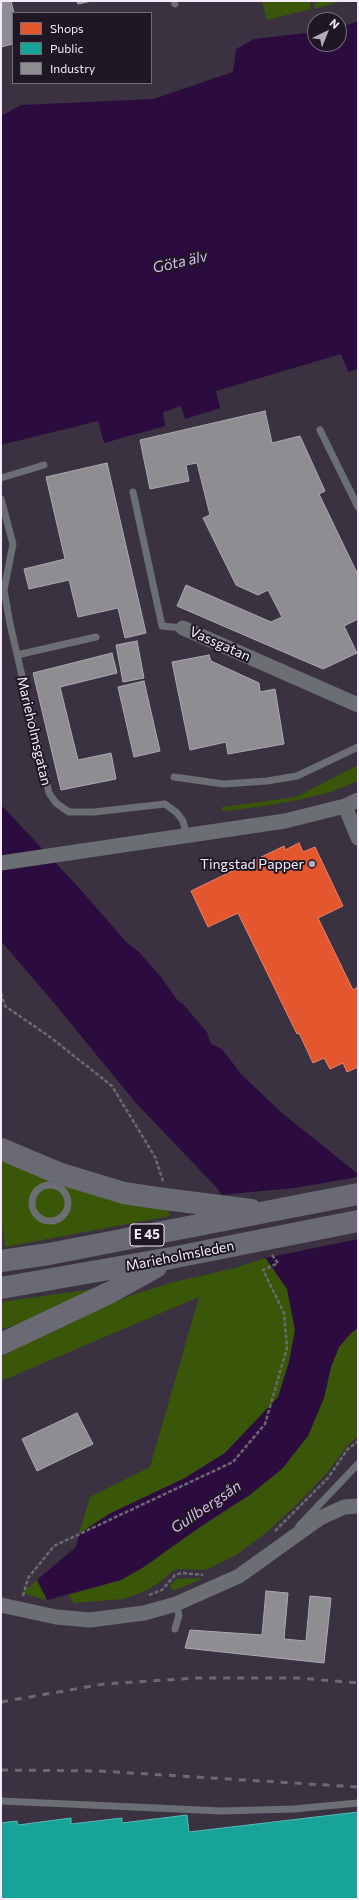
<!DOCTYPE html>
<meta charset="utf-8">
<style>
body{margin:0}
#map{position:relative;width:359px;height:1900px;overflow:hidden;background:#3a3241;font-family:Commissioner,sans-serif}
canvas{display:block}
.frame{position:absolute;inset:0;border:2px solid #f4ebfc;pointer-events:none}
.legend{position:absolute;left:12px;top:12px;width:140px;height:72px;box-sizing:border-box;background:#1f1824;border:1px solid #746c7a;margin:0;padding:5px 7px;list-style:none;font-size:12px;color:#f4ebfc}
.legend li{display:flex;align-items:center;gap:8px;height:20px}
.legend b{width:20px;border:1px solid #746c7a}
.north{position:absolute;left:307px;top:12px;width:40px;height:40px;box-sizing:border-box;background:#1f1824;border:1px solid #746c7a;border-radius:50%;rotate:43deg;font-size:11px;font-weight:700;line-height:16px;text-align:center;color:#f4ebfc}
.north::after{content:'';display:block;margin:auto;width:14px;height:18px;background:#b3aabb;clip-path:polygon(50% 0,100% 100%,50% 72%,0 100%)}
</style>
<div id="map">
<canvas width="359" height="1900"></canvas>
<div class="frame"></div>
<ul class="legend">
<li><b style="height:11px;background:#e4572e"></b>Shops</li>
<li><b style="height:11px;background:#17a398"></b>Public</li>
<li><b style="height:11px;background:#8d8d92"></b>Industry</li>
</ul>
<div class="north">N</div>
</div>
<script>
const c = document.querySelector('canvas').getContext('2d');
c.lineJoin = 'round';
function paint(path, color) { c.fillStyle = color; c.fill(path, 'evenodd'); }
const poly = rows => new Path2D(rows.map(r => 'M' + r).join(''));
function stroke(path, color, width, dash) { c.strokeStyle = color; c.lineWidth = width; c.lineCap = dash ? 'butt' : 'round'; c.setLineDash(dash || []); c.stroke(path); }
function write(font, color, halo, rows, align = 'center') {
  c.font = font + ' Commissioner,sans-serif'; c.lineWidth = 4; c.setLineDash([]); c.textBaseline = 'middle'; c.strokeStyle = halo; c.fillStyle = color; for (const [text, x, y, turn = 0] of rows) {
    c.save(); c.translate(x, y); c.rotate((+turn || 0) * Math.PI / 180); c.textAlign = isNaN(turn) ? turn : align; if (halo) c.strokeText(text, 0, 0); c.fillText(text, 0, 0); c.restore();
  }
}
paint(poly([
 [262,1,310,1,311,9,267,20],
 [314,1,343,1,315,9],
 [358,765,358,781,331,792,298,800,265,806,224,811,222,810,222,807,296,797],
 [1,1158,169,1209,170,1216,5,1247,1,1218],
 [266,1258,287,1289,295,1330,289,1362,279,1397,225,1453,185,1478,109,1514,79,1534,90,1497,150,1467,199,1297,1,1381,1,1357,78,1317,129,1296,170,1283,231,1269],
 [100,1288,26,1322,1,1329,1,1302],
 [358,1328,358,1436,347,1446,327,1473,298,1503,267,1532,236,1555,206,1570,176,1569,157,1584,143,1592,124,1599,74,1603,68,1595,121,1580,251,1494,324,1398,331,1367,339,1347,351,1333],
 [204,1578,173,1591,170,1585,177,1579],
 [37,1580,47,1600,22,1593]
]), '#3a5609');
paint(poly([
 [358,21,358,369,348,372,341,354,216,391,220,408,185,419,181,406,163,412,165,426,104,443,98,421,1,445,1,116,21,105,153,99,233,72,236,49,254,39,315,32,315,44,339,44,339,28],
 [1,805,82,891,126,942,139,952,161,977,178,1001,183,1004,207,1032,211,1044,222,1049,241,1074,282,1113,358,1174,358,1328,351,1333,339,1347,331,1367,324,1398,308,1436,282,1469,251,1494,204,1524,144,1567,121,1580,47,1600,37,1580,76,1547,79,1534,109,1514,185,1478,225,1453,278,1397,289,1362,295,1330,287,1289,217,1188,136,1103,54,1003,1,941]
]), '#2c0c3f');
paint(poly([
 [358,1177,358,1239,266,1258,220,1195,294,1188]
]), '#3a3241');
const shops = poly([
 [299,843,303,852,315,847,343,906,318,918,353,990,358,987,358,1067,347,1072,343,1063,330,1069,324,1058,313,1063,299,1033,297,1034,238,913,208,927,191,891,284,846,285,850,299,843]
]);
paint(shops, '#e4572e');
stroke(shops, '#e9836c', 1);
const public = poly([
 [358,1812,358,1899,1,1899,1,1823,17,1821,18,1825,71,1818,71,1824,122,1818,122,1823,187,1815,189,1832,358,1812]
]);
paint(public, '#17a398');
stroke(public, '#59b9b6', 1);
const industry = poly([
 [1,1,11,1,14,13,13,44,1,47,1,1],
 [77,1,92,1,78,4,77,1],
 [265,411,272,443,300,436,325,491,319,494,358,575,358,619,344,626,357,653,323,669,177,606,186,585,271,622,282,617,268,590,258,595,236,585,203,518,210,515,197,463,186,465,189,481,150,489,140,440,265,411],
 [107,463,146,633,125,638,118,608,78,617,69,580,29,589,24,569,65,559,46,477,107,463],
 [137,641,144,678,123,682,116,645,137,641],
 [112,653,117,673,60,687,78,760,111,753,116,779,61,790,33,673,112,653],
 [209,655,211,661,259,683,260,692,275,689,284,744,228,754,226,742,190,750,172,662,209,655],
 [144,681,160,751,134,757,118,687,144,681],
 [77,1413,93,1444,37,1471,22,1439,77,1413],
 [266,1591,288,1593,284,1639,306,1641,310,1596,331,1598,324,1663,185,1648,190,1630,262,1635,266,1591]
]);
paint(industry, '#8d8d92');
stroke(industry, '#aca9b2', 1);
stroke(poly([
 [1,993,5,1006,50,1037,112,1086,155,1157,163,1181],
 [275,1531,328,1478,347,1450,358,1441],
 [149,1595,162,1590,175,1575,182,1573,203,1575],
 [23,1596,28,1578,54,1546,233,1462,265,1424,287,1348,284,1313,263,1270,278,1263,272,1255]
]), '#6b6972', 2.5, [4, 2]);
stroke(poly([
 [174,1,175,4],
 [320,430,358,507],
 [1,478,44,465],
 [133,492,162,626,183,628],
 [1,499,13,544,4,590,10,624,49,793,56,803,69,812,94,812,165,804,177,813,183,821,187,836],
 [17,655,96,637],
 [174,777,224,784,267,781,297,776,358,747],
 '32 1203a18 18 0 1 1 36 0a18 18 0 1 1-36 0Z',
 [299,1526,358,1464],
 [175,1629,179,1615,176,1604],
 [1,1801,222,1811,294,1809,358,1803]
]), '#6b6e73', 7);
stroke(poly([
 [183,628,358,705],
 [345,806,358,838],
 [1,863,285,821,345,806,358,800],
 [1,1605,56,1617,90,1620,144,1613,176,1604,239,1576,320,1518,344,1507,358,1506]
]), '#6b6e73', 15);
stroke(poly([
 [1,1149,58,1173,124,1193,157,1198,251,1210],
 [1,1261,49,1254,358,1194],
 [1,1288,171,1258,358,1221],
 [1,1344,111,1292,156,1267]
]), '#6a6a75', 22);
stroke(poly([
 [1,1702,104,1684,197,1678,298,1678,358,1683],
 [1,1770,99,1771,358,1787]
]), '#6d6973', 3, [7, 7]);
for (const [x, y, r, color] of [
 [312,864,4,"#b3aabb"]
]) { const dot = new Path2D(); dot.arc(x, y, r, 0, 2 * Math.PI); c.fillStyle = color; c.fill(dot); stroke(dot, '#1f1824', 1.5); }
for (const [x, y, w] of [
 [147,1235,34]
]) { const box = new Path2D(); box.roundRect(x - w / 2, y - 11, w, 22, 3); c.fillStyle = '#1f1824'; c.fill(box); stroke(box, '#f4ebfc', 1); }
write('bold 13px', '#f4ebfc', null, [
 ["E 45",147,1235]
]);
write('14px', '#f4ebfc', '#1f1824', [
 ["Vassgatan",220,644,24],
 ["Marieholmsgatan",34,731,77],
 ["Marieholmsleden",180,1256,-11]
]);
write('14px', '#f4ebfc', '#1f1824', [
 ["Tingstad Papper",304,864]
], 'right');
write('italic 15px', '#d6b9ed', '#1f1824', [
 ["Göta älv",180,262,-13],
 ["Gullbergsån",206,1507,-34]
]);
</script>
